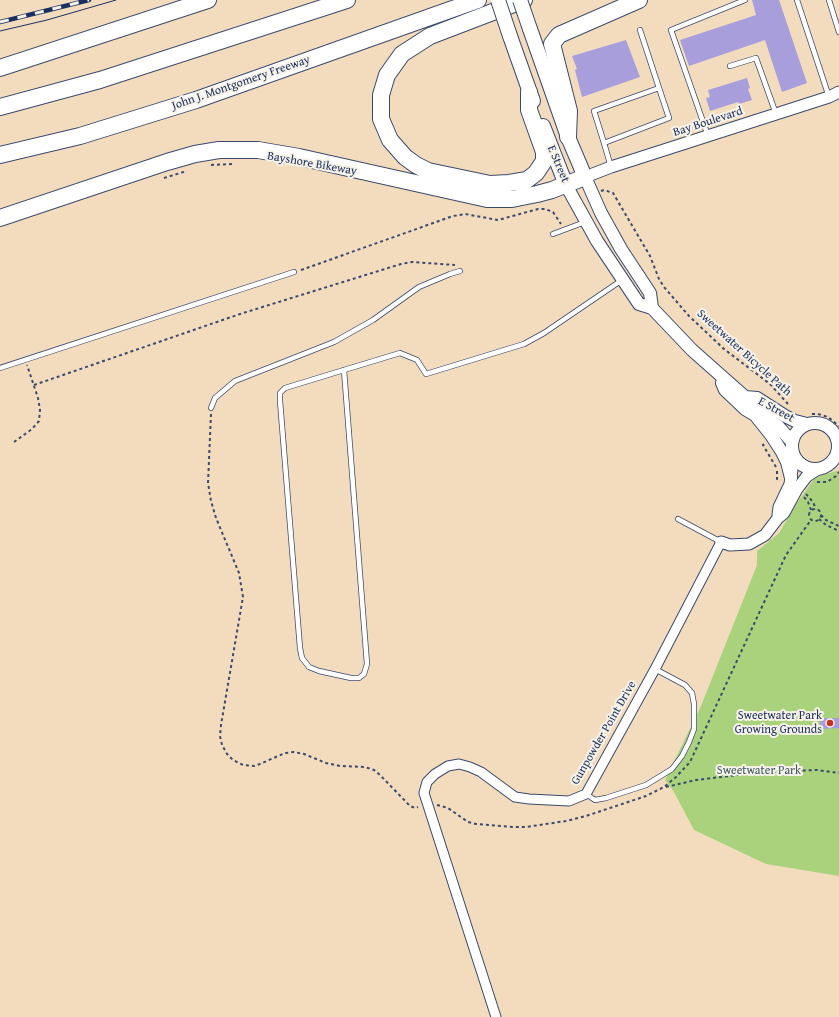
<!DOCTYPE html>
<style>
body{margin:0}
canvas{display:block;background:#f3dcbe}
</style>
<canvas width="839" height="1017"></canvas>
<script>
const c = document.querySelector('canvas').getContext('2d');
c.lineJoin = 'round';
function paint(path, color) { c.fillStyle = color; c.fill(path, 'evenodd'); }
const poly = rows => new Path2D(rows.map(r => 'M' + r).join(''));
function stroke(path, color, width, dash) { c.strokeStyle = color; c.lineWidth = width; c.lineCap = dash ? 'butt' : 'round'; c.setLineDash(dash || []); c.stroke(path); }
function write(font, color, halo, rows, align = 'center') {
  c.font = font + ' "Gentium Book Plus",serif'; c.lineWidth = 4; c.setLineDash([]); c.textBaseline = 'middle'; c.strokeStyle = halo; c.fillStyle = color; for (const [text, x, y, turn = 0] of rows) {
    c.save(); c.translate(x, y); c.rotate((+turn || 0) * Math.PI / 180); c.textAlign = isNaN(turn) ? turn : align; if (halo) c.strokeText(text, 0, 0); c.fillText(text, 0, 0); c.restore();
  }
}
paint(poly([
 [839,470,839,876,766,864,694,830,674,792,665,780,701,706,757,565,757,551,779,533,796,504,815,478]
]), '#aad27c');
paint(poly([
 [752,0,779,0,807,83,782,92,765,40,689,66,680,40,756,15],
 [626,40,640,77,582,97,575,70,577,69,572,56],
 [747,78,750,88,748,89,752,100,739,104,738,102,710,111,706,98,710,97,708,90],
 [820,718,839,718,839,728,820,729]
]), '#a89edb');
const service = poly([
 [797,0,829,97],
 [829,0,839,32],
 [640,30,659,88],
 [730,66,756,58,776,114],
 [708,136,671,30,745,0],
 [604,143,669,118,659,88,594,111,604,143,611,167],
 [553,234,585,222],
 [0,368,294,272],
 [344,370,367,664,364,674,359,678,351,678,319,671,309,667,302,658,300,648,280,401,280,393,285,388,344,370,400,353,417,360,426,374,524,344,544,333,622,280],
 [211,408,215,398,235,381,334,342,373,320,419,287,450,274,460,271],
 [678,519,721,542],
 [586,794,595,800,606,798,646,785,672,769,682,756,689,742,694,729,694,704,692,693,685,685,655,669]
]);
const minor = poly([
 [496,1017,424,793,427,782,435,774,448,766,459,764,470,767,481,772,515,797,529,799,569,801,586,794,655,669,721,542]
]);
const tertiary = poly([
 [585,177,611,167,829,97,839,92],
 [778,515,779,507,790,484,794,455],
 [721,542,730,545,749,544,765,535,778,518,784,513,797,489,807,476,818,469]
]);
const secondary = poly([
 [585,177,601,213,621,249,650,293,652,308],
 [566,185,597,241,639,304,652,308,692,350,745,397,753,409,778,426,792,442],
 [722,383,725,390,745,409,755,415,771,435,782,452,787,462,791,478],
 [745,397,757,398,785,416,795,421,807,424],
 '792 446a23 23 0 1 1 46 0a23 23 0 1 1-46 0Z'
]);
const primary = poly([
 [530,29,568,137,585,177],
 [510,36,533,101],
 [543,126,566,185]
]);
const motorway = poly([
 [524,0,430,36,402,54,387,75,381,95,381,119,390,140,405,157,416,165,428,171,490,184,509,183,527,180,536,173,544,161,544,152,529,110,529,92],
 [0,68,208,0],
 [0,107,100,80,347,0],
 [568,137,569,111,552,44,559,35,639,0],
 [0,155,80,136,196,100,478,0],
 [0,218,167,162,195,154,219,150,258,150,299,157,487,199,512,199,537,194,552,190,585,177]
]);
stroke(service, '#3b496c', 6);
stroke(minor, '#3b496c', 11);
stroke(tertiary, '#3b496c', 13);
stroke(secondary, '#3b496c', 14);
stroke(primary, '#3b496c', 16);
stroke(motorway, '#3b496c', 18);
stroke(poly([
 [211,165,232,164],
 [164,178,187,171],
 [601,191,604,190,613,193,650,256,659,279,664,287,689,316,724,349,770,384,788,404],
 [301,270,453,216,465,214,498,220,538,209,545,209,553,212,561,224],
 [34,385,240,314,401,264,412,262,455,265],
 [211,414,208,483,211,501,216,518,239,573,243,597,221,725,220,736,222,745,227,754,233,760,243,765,254,766,260,764,285,753,294,752,304,754,326,763,340,766,365,767,374,770,380,775,410,806,415,808,418,807],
 [812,414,818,414,828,417,839,426],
 [14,442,32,429,39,421,40,410,38,398,27,365],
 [764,444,763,445,776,467],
 [777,471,777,479,781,480],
 [817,482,827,482,836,476,839,472],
 [806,494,813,502,816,509],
 [804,497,808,502,811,510],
 '809 515a6 6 0 1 1 12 0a6 6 0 1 1-12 0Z',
 [821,515,826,520,839,526],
 [819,519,826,525,839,531],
 [666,787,696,780,763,772,817,770,839,773],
 [437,805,448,808,468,822,476,824,514,827,526,827,566,821,586,816,646,796,664,787,676,777,690,762,786,555,811,520]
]), '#3b496c', 2, [3, 3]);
stroke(service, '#fff', 4.5);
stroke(minor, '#fff', 9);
stroke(tertiary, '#fff', 11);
stroke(secondary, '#fff', 12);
stroke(primary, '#fff', 14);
stroke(motorway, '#fff', 16);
stroke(poly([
 [0,31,47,20,116,0]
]), '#1b2f5e', 1);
const rail = poly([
 [0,22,89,0]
]);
stroke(rail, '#1b2f5e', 4.5);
stroke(rail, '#f7f3e8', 3, [9]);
const primaryBridge = poly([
 [498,0,510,36],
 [520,0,530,29]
]);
stroke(primaryBridge, '#3b496c', 16, []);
stroke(primaryBridge, '#fff', 14);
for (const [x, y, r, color] of [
 [830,723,4,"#c8321e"]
]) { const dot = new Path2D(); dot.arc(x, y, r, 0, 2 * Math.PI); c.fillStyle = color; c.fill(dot); stroke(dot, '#f7f3e8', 1.5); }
write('12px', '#1b2f5e', '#f7f3e8', [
 ["John J. Montgomery Freeway",241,83,-19],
 ["Bay Boulevard",708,122,-18],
 ["Bayshore Bikeway",312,164,10],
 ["E Street",558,164,67],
 ["Sweetwater Bicycle Path",744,353,42],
 ["E Street",776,410,29],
 ["Gunpowder Point Drive",604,733,-60]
]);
write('12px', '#1b2f5e', '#f7f3e8', [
 ["Sweetwater Park",822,716],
 ["Growing Grounds",822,730]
], 'right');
write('12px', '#3f5866', '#f7f3e8', [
 ["Sweetwater Park",759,771]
]);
</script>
